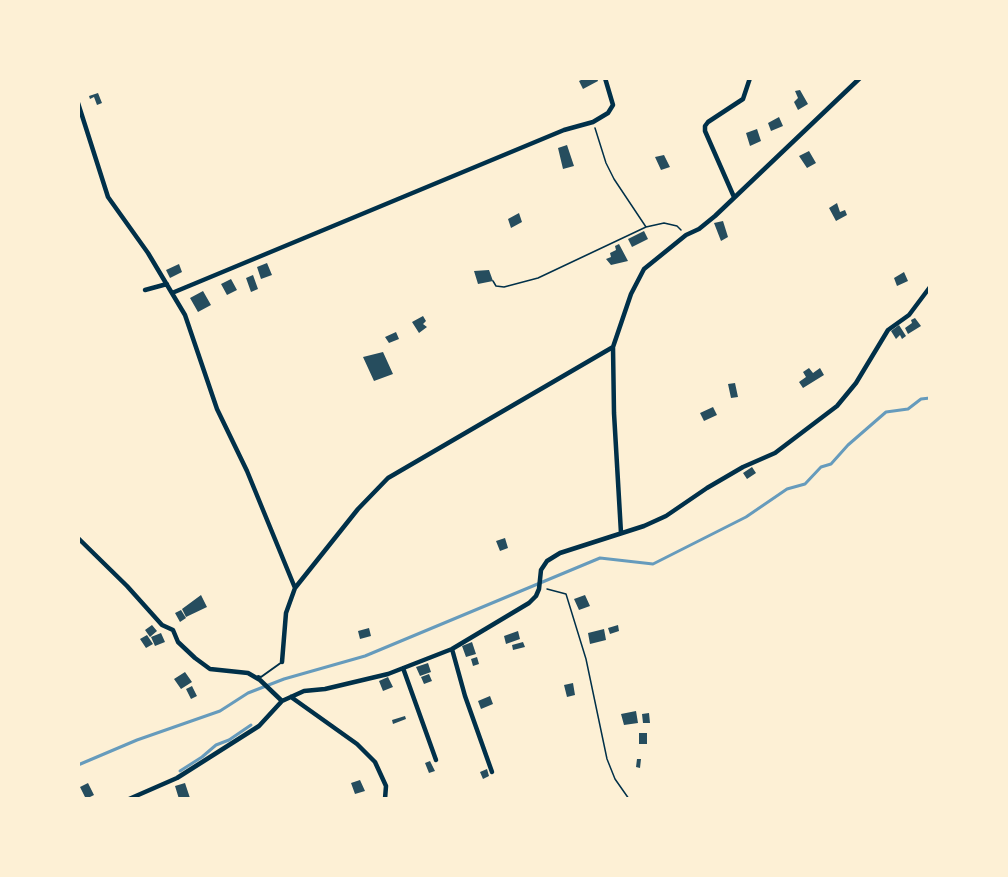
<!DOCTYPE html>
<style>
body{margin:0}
#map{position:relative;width:1008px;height:877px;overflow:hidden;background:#fdf0d5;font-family:Jost,sans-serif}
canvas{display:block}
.frame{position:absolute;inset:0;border:80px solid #fdf0d5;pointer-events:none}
</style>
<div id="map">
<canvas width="1008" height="877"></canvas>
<div class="frame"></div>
</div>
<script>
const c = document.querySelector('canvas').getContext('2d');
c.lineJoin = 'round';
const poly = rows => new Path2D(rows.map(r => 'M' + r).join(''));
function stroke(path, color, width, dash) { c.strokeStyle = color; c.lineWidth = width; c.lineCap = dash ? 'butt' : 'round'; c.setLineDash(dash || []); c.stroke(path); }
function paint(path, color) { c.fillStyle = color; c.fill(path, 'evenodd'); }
stroke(poly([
 [78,765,137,740,220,711,248,693,284,679,365,656,600,558,653,564,746,517,787,489,805,484,821,467,831,464,848,445,886,412,908,409,921,399,930,398],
 [180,771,202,757,216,745,229,740,251,725]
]), '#669bbc', 3);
paint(poly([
 [585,78,597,78,598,81,583,89,579,81],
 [800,90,808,104,798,110,794,102,798,98,795,91],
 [98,93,102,103,97,105,94,97,90,99,89,96],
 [779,117,783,126,771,131,768,123],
 [757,129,761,141,750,146,746,133],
 [567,145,574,166,563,169,558,148],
 [809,151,816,163,807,168,799,156],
 [664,155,670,167,661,170,655,157],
 [837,203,840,212,845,210,847,215,836,221,829,208],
 [519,213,522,222,511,228,508,219],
 [723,221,728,237,721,241,714,223],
 [644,231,648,239,632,247,628,239],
 [619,244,628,261,611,265,606,259,611,257,610,253,616,250,615,246],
 [267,263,272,275,261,279,257,267],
 [179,264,182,272,170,278,166,270],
 [489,270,493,281,478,284,474,271],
 [904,272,908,281,897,286,894,278],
 [253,275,258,289,251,292,246,278],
 [231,279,237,290,227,295,221,284],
 [203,291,211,305,198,312,190,298],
 [423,316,426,321,423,324,427,327,419,333,412,322],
 [915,318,921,326,908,334,905,328,912,323,911,320],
 [899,325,906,336,902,339,900,335,896,339,891,331],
 [396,332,399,339,389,343,385,337],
 [383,352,393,374,374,381,363,357],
 [809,368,813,373,820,368,824,375,803,388,799,382,806,377,803,372],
 [735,383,738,397,731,398,728,384],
 [713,407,717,415,704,421,700,413],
 [752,467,756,473,747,479,743,473],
 [505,538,508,548,500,551,496,541],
 [201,595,207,607,186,617,182,609],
 [585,595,590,606,579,610,574,599],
 [181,610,186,618,180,622,175,613],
 [152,625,157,631,150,637,145,630],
 [618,625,619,631,610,634,608,628],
 [369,628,371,636,360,639,358,631],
 [604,629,606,640,590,644,588,633],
 [518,631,520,639,506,644,504,636],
 [161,633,165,642,155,646,151,637],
 [147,635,153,644,146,648,140,639],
 [472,642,476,654,466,657,462,646],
 [523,642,525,647,513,650,512,645],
 [477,657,479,664,473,666,471,659],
 [428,663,431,672,420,676,416,667],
 [185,672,192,682,181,689,174,679],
 [429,674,432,681,424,684,421,677],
 [388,677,393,687,383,691,379,681],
 [573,683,575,695,567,697,564,685],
 [192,686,197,696,191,699,186,689],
 [490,696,493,704,481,709,478,701],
 [636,711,638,723,624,725,621,714],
 [649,713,650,723,643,723,642,714],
 [405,716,406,719,393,724,392,720],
 [639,733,647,733,647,744,639,744],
 [637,759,641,759,640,768,636,767],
 [430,761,435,771,429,773,425,763],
 [487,769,489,776,483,779,480,772],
 [360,780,365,791,355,794,351,783],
 [88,783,94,795,86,799,80,787],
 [185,783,190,798,179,799,175,786]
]), '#264d5e');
stroke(poly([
 [595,128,606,163,614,179,646,227],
 [493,281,496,286,504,287,538,278,646,227,664,223,677,226,681,230],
 [547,589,566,594,586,659,607,759,615,779,629,799]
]), '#003049', 1.5);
stroke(poly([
 [258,676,261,677,282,662]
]), '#003049', 2);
stroke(poly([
 [78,103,108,197,148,253,185,315,217,409,247,471,295,588],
 [734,197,705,131,705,126,708,122,743,99,750,78],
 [145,290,167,284],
 [172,293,564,130,593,122,608,113,613,105,605,78],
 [621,533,614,413,613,347,631,294,644,269,686,235,699,229,715,216,860,78],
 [78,538,127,586,162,625,173,630,178,642,195,658,210,669,248,673,260,680,282,701],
 [452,649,465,696,492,772],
 [282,662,286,613,295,588,358,509,388,478,613,347],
 [403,668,436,760],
 [291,697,357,744,375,762,386,786,385,799],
 [129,799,177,778,259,726,282,701,304,691,325,689,388,674,452,649,529,603,536,596,539,589,541,570,547,561,560,553,644,526,666,516,707,488,743,467,775,453,837,406,856,383,888,330,909,315,930,287]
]), '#003049', 4.5);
</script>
